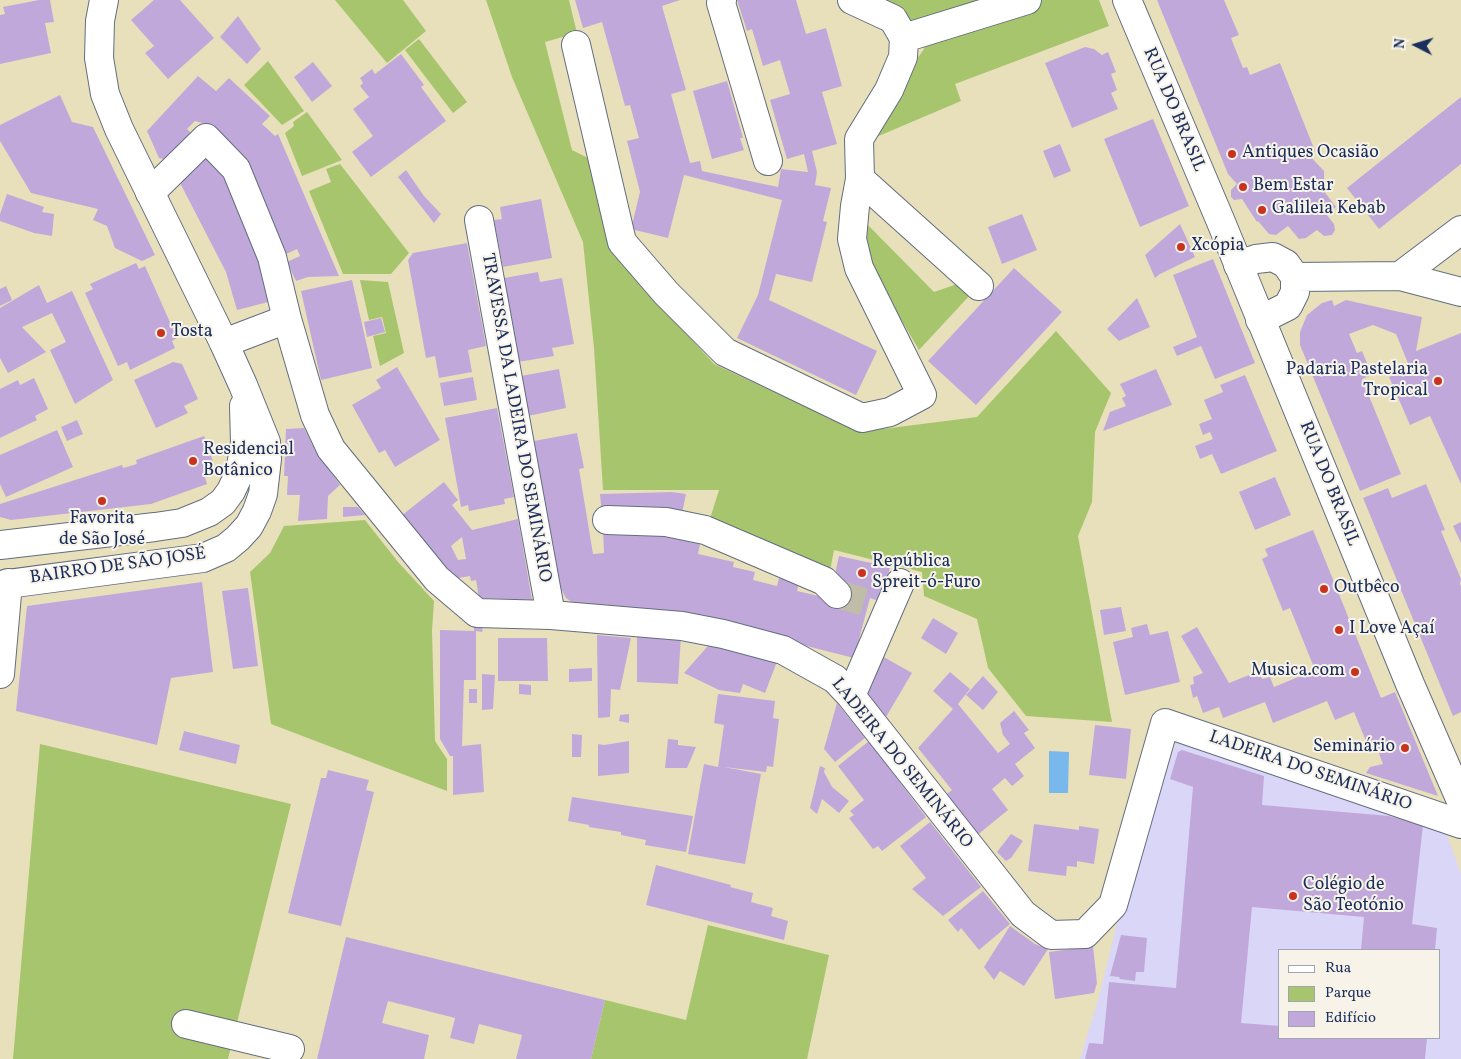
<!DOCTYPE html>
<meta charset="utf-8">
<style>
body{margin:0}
#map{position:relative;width:1461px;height:1059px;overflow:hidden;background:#e8e0bb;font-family:Vollkorn,serif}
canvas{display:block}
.legend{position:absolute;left:1278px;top:949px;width:162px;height:90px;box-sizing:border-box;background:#f7f3e8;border:1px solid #9fa5b1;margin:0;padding:6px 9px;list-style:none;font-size:15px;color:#1b2f5e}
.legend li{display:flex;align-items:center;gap:10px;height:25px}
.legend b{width:25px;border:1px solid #9fa5b1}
.north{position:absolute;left:1391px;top:20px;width:50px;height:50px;-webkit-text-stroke:4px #f7f3e8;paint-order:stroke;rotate:275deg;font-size:14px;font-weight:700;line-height:20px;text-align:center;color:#1b2f5e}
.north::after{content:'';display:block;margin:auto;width:18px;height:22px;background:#1b2f5e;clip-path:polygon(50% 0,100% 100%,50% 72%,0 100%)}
</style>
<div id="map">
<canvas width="1461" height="1059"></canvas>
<ul class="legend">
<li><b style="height:6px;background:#fff"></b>Rua</li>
<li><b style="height:14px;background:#a7c56c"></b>Parque</li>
<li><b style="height:14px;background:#c0a9da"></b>Edifício</li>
</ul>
<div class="north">N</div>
</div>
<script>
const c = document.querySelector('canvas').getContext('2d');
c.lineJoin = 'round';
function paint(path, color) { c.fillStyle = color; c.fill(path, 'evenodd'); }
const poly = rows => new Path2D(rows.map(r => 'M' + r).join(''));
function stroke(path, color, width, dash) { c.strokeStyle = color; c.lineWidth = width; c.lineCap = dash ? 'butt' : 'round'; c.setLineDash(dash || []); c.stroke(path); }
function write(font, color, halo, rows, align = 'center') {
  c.font = font + ' Vollkorn,serif'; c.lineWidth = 4; c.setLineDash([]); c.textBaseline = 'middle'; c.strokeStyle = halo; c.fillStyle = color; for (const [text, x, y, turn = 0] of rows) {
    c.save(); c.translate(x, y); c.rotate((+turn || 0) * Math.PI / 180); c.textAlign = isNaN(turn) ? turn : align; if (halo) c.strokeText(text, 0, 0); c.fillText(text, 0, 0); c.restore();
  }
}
paint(poly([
 [1176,742,1445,829,1461,874,1461,1059,1080,1059,1100,993,1118,918],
 [1280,950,1440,950,1440,1038,1280,1038]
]), '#dad6f7');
paint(poly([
 [335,0,403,0,426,31,387,63],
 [486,0,569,0,577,33,545,42,572,150,592,160,608,239,624,266,714,364,859,432,977,417,1056,331,1111,393,1095,432,1092,502,1078,536,1112,722,1026,716,988,668,977,619,924,596,922,572,834,550,830,571,709,522,719,490,603,490,594,348,583,242,512,77],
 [875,0,1099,0,1109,26,955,84,961,101,874,138,903,92,917,59,924,49,915,23],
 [419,39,467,102,453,113,405,50],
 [268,61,304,111,282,125,244,85],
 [307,112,342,160,302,176,285,133,294,126,293,122],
 [340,164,409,253,391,274,343,274,309,191,331,182,326,169],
 [858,215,934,292,960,283,971,294,919,350,899,316,876,281],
 [360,280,388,282,404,353,380,366,373,336,386,333,382,317,369,320],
 [365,520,398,562,434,601,432,631,435,741,447,759,447,791,271,724,250,572,270,553,284,526],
 [40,744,291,804,228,1059,13,1059],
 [708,925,829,955,807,1059,591,1059,605,1000,686,1020]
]), '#a7c56c');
paint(poly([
 [1049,751,1069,752,1068,793,1049,793]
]), '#79b8ed');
paint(poly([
 [39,0,50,0,54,22,45,23,51,53,0,64,0,15,5,14,3,7],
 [154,0,180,0,214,38,168,79,145,53,154,46,131,20],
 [575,0,680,0,662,6,686,90,671,94,690,163,700,161,702,171,778,187,781,169,808,172,804,154,787,159,770,100,790,94,780,60,763,66,752,29,747,31,737,0,796,0,806,34,826,28,842,86,822,92,837,144,812,151,817,172,815,185,831,188,823,221,827,222,812,282,776,274,769,300,877,351,856,395,737,338,758,295,782,200,684,175,668,238,631,229,640,192,627,141,639,138,630,105,625,106,602,22,583,28],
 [1157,0,1224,0,1239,35,1231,38,1243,68,1247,67,1250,75,1280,63,1315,151,1309,155,1324,171,1324,180,1320,186,1336,207,1326,214,1334,224,1335,230,1332,235,1324,236,1317,230,1306,238,1299,239,1288,226,1276,235,1269,234,1258,221,1257,222,1242,199,1234,200,1231,197,1231,190,1237,184,1228,174],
 [238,16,261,49,247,64,220,37],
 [1085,47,1094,49,1102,55,1108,52,1116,72,1111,74,1117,90,1111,93,1118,109,1072,128,1045,63],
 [401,54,424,85,421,87,446,121,371,177,352,152,373,136,353,109,369,97,360,86,363,83,360,78,372,69,375,74],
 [313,62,332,86,312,102,294,77],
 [198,76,216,91,229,78,270,116,262,124,275,136,278,134,339,276,308,277,296,281,287,262,300,256,297,249,284,255,245,166,205,124,195,121,187,129,194,136,171,161,159,158,147,131],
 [727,81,743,138,740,138,744,150,712,159,693,91],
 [60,95,72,122,93,127,155,255,142,261,115,248,107,226,93,220,98,209,31,193,0,141,0,125],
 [1461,97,1461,164,1379,229,1347,188],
 [1153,119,1189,206,1140,227,1104,139],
 [1060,144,1071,171,1054,178,1043,151],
 [209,152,213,153,264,259,272,301,237,310,226,272,178,179],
 [406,170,424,196,441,214,434,223,398,177],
 [7,194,44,207,42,212,54,214,52,236,34,233,0,221,0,214],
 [541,199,552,258,503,267,494,220,502,219,500,207],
 [1022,214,1037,250,1002,264,988,227],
 [1180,224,1195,257,1160,274,1155,278,1145,255],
 [467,243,486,346,468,350,472,372,439,378,435,356,426,358,408,260,413,253],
 [1213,259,1255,363,1215,379,1201,346,1177,356,1173,347,1197,337,1173,275],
 [136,263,139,269,145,266,177,338,172,341,175,348,130,370,127,362,118,366,85,293,93,289,90,284],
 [1014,268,1062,312,976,405,928,361],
 [538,272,540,282,562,278,574,344,552,348,554,356,518,362,504,278],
 [352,280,372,368,321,380,301,291],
 [39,285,47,303,72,291,113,380,75,404,50,350,66,342,52,313,22,327,46,352,8,373,0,358,0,308],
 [6,286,12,300,0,306,0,289],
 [1137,298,1150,327,1119,341,1107,329],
 [1332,300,1334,306,1346,300,1422,317,1416,351,1461,333,1461,484,1430,416,1410,425,1389,377,1410,368,1396,334,1373,325,1349,334,1357,353,1362,351,1372,375,1362,379,1401,474,1360,491,1300,345,1300,332,1307,315,1322,303],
 [381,318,385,332,367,337,364,322],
 [173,362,182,364,198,399,184,406,188,413,156,428,134,380],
 [397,367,440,440,395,467,385,450,379,453,352,405,381,388,376,380],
 [559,369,566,408,528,416,521,376],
 [1156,369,1172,405,1103,431,1110,412,1126,406,1122,398,1126,396,1120,384],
 [1245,375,1277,451,1221,474,1212,454,1200,459,1195,446,1213,439,1210,432,1203,435,1199,424,1212,419,1204,400,1223,392,1220,385],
 [473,377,477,400,444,406,440,383],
 [34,378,48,409,35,416,37,420,0,438,0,389,18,380,20,385],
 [497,408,514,497,504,499,505,504,469,511,468,505,461,507,445,418],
 [77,420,83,434,67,441,61,427],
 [304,428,315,450,340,485,328,496,327,519,298,521,300,495,287,495,288,476,284,476,286,429],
 [57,430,73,467,6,497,0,484,0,455],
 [577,433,584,468,579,469,593,554,604,553,603,530,662,536,700,544,698,554,734,562,733,567,755,572,753,580,777,586,779,578,799,583,797,591,836,600,834,579,839,556,890,567,882,602,870,598,854,658,771,637,647,610,573,603,566,598,561,589,534,441],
 [204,436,216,470,204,474,207,484,151,504,11,520,0,517,0,504,122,465,123,468,137,464,136,460],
 [1275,477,1291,515,1255,530,1239,492],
 [444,482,458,500,452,505,472,530,518,519,532,600,479,598,476,580,471,581,470,576,453,579,401,516],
 [462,537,466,559,458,560,451,546],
 [1426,484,1445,530,1441,531,1461,579,1460,584,1461,587,1461,712,1453,716,1363,498,1388,488,1392,498],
 [672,492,686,494,681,518,602,515,600,494],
 [343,507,358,507,365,515,343,517],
 [1461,522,1461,543,1453,526],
 [1313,530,1381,698,1395,692,1438,796,1366,773,1370,767,1383,764,1375,743,1368,746,1354,712,1335,720,1327,701,1273,723,1265,702,1223,718,1219,707,1203,713,1197,696,1193,698,1190,685,1194,684,1193,677,1203,673,1181,636,1197,627,1229,683,1259,671,1262,679,1270,677,1274,687,1315,670,1290,608,1283,611,1262,559,1268,556,1265,549],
 [202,582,213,672,171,678,157,745,16,711,27,606],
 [248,588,258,666,233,669,222,591],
 [1121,607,1126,631,1104,635,1100,610],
 [933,618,958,633,946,654,921,638],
 [1147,624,1150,635,1168,631,1180,682,1125,695,1113,642,1133,637,1131,628],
 [474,625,483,626,482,632,476,631,476,680,464,680,462,746,481,744,484,792,453,795,453,756,450,756,440,739,440,630,474,631],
 [637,634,681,636,678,684,637,682],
 [597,635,631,638,620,690,611,689,610,717,598,718],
 [498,638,547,638,548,681,498,681],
 [715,638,778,659,765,693,743,684,740,693,719,690,684,673],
 [882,656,912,673,883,722,861,695],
 [592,668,592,681,569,682,569,669],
 [950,672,970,689,958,704,998,753,1010,744,1003,735,1000,723,1014,711,1029,730,1024,733,1035,748,1015,764,1024,776,1012,786,1005,778,992,789,1008,810,975,837,943,797,952,790,918,748,953,709,933,691],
 [482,674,495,675,493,709,482,710],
 [983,676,998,692,983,710,966,695],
 [519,684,531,685,531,695,519,694],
 [469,689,477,689,477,703,469,703],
 [718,694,775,701,773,718,779,719,773,767,767,766,766,772,724,767,761,774,745,864,688,854,704,764,718,767,724,725,714,723],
 [837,703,865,738,835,762,824,749],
 [629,714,629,723,619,721,620,715],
 [1095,725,1131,729,1126,779,1089,775],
 [184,731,240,745,236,764,179,750],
 [572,734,582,735,581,757,572,757],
 [668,739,678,740,678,745,696,747,687,768,665,768],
 [629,741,629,773,598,776,598,744,604,745],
 [869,741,926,817,882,851,878,846,873,849,849,818,854,815,850,811,864,800,838,766],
 [1182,750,1264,776,1262,805,1389,816,1423,825,1412,924,1437,928,1435,950,1361,950,1364,917,1252,907,1241,1023,1280,1026,1280,1038,1427,1038,1425,1059,1085,1059,1089,1043,1103,1044,1109,982,1176,988,1193,787,1170,779,1178,752],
 [820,766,825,768,824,772,832,787,849,801,839,813,822,799,817,814,810,808],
 [328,770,369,780,366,790,374,792,341,926,288,913,321,778,326,778],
 [572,797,693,816,686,852,645,845,646,840,621,835,621,832,589,827,589,825,568,821],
 [930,822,981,887,943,916,912,889,926,878,900,846],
 [1034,824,1079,830,1079,826,1099,829,1094,864,1077,861,1077,867,1067,866,1066,876,1028,871],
 [1011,834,1023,841,1011,858,1006,861,997,852],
 [656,865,731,885,730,887,753,893,751,902,773,908,771,916,788,921,784,940,646,905],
 [983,891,1010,924,979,950,961,928,958,932,948,920],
 [1010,926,1035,944,1048,949,1024,986,1000,971,994,980,984,967],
 [1121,935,1147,938,1144,972,1136,972,1135,981,1120,979,1119,977,1110,976],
 [346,937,605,1000,591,1059,516,1059,522,1035,479,1024,474,1044,450,1038,455,1018,388,1001,382,1023,429,1035,424,1059,317,1059],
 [1093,946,1097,983,1094,993,1055,999,1049,952]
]), '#c0a9da');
stroke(poly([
 [837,594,868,603]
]), '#bfbda8', 28, [28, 14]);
const minor = poly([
 [722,0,721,3,768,161],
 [904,38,1027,0],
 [576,45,622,242,666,293,725,352,862,418,890,412,922,395,859,268,852,239,855,206,860,179,859,139,889,90,903,57,904,38,893,19,852,0],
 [860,179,979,286],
 [150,193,206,138,236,169,272,257,287,319,315,415,331,449,437,579,477,613,551,615,682,626,723,634,783,650,835,679,851,696,1023,914,1051,935,1085,934,1113,905,1165,723,1461,824],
 [479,220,551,615],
 [1238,265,1256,259,1273,257,1286,264,1295,277,1295,292,1288,306,1260,320],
 [1400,276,1461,230],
 [1295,277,1400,276,1461,292],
 [224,343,287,319],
 [607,520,666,522,705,530,824,581,837,594],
 [0,674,8,583],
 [851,696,900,583],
 [186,1024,290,1049]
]);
const major = poly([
 [1127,0,1221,222,1410,684,1461,801],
 [0,545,155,527,182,523,209,512,223,502,231,491,240,472,245,443,244,406],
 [0,585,203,558,226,548,238,538,249,526,257,511,263,494,267,459,266,442,243,385,224,343,119,129,105,94,99,58,100,21,104,0]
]);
stroke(minor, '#636d7f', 30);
stroke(major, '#636d7f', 30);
stroke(minor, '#fff', 28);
stroke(major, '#fff', 28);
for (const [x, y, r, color] of [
 [1232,154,5,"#c8321e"],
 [1243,187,5,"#c8321e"],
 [1262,210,5,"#c8321e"],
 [1181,247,5,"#c8321e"],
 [161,333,5,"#c8321e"],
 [1438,381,5,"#c8321e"],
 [193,461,5,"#c8321e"],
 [102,501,5,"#c8321e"],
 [862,573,5,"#c8321e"],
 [1324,589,5,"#c8321e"],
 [1339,630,5,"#c8321e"],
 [1355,672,5,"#c8321e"],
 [1405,748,5,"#c8321e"],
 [1293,896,5,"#c8321e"]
]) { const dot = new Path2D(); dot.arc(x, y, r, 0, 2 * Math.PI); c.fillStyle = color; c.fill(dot); stroke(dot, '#f7f3e8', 2); }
write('18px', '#1b2f5e', '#f7f3e8', [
 ["RUA DO BRASIL",1173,110,67],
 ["TRAVESSA DA LADEIRA DO SEMINÁRIO",515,418,80],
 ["RUA DO BRASIL",1328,484,68],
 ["BAIRRO DE SÃO JOSÉ",118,567,-8],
 ["LADEIRA DO SEMINÁRIO",901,764,51],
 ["LADEIRA DO SEMINÁRIO",1310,772,19]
]);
write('18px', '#1b2f5e', '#f7f3e8', [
 ["Antiques Ocasião",1242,154],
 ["Bem Estar",1253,187],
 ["Galileia Kebab",1272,210],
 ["Xcópia",1191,247],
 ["Tosta",171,333],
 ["Padaria Pastelaria",1428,371,"right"],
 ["Tropical",1428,392,"right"],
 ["Residencial",203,451],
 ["Botânico",203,472],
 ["Favorita",102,520,"center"],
 ["de São José",102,541,"center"],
 ["República",872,563],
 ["Spreit-ó-Furo",872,584],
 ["Outbêco",1334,589],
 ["I Love Açaí",1349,630],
 ["Musica.com",1345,672,"right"],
 ["Seminário",1395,748,"right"],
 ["Colégio de",1303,886],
 ["São Teotónio",1303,907]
], 'left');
</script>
